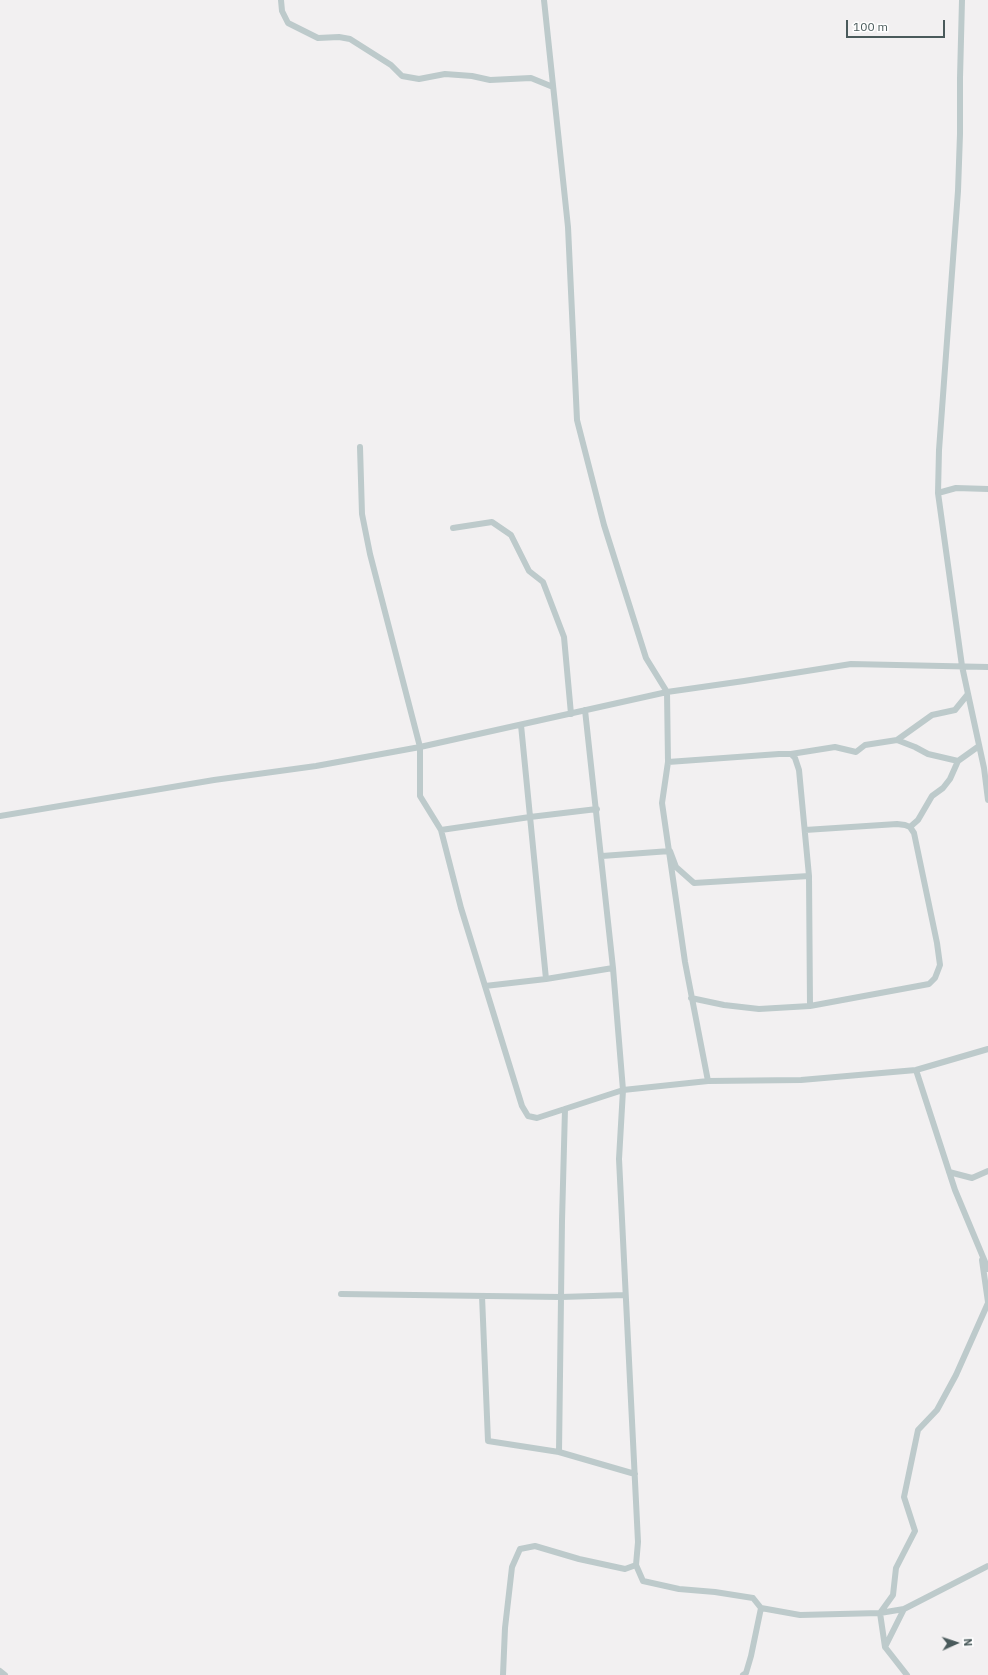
<!DOCTYPE html>
<style>
body{margin:0}
#map{position:relative;width:988px;height:1675px;overflow:hidden;background:#f2f0f1;font-family:"IBM Plex Sans",sans-serif}
canvas{display:block}
.north{position:absolute;left:936px;top:1623px;width:40px;height:40px;-webkit-text-stroke:3px #fff;paint-order:stroke;rotate:87deg;font-size:11px;font-weight:700;line-height:16px;text-align:center;color:#4a5a5b}
.north::after{content:'';display:block;margin:auto;width:14px;height:18px;background:#4a5a5b;clip-path:polygon(50% 0,100% 100%,50% 72%,0 100%)}
.scale{position:absolute;left:846px;top:20px;width:99px;height:18px;box-sizing:border-box;border:2px solid #4a5a5b;border-top:0;padding-left:5px;font-size:12px;line-height:14px;white-space:nowrap;color:#4a5a5b;-webkit-text-stroke:3px #fff;paint-order:stroke}
</style>
<div id="map">
<canvas width="988" height="1675"></canvas>
<div class="north">N</div>
<div class="scale">100 m</div>
</div>
<script>
const c = document.querySelector('canvas').getContext('2d');
c.lineJoin = 'round';
const poly = rows => new Path2D(rows.map(r => 'M' + r).join(''));
function stroke(path, color, width, dash) { c.strokeStyle = color; c.lineWidth = width; c.lineCap = dash ? 'butt' : 'round'; c.setLineDash(dash || []); c.stroke(path); }
stroke(poly([
 [281,0,282,11,288,23,318,38,339,37,350,39,391,65,402,76,419,79,445,74,472,76,490,80,531,78,553,87],
 [544,0,568,227,577,420,604,525,646,658,667,692,668,762,662,803,685,962,708,1081],
 [962,0,960,78,960,134,958,191,939,450,938,493,962,666,984,768,988,800],
 [360,447,362,514,370,554,420,747,420,796,441,830,461,908,485,986,522,1106,528,1116,537,1118,623,1090,708,1081,801,1080,916,1070,988,1049],
 [938,493,956,488,988,489],
 [453,528,492,522,511,535,529,571,543,582,564,637,571,714],
 [585,710,613,968,623,1090,619,1159,638,1542,636,1565,643,1581,679,1589,715,1592,753,1598,761,1608,800,1615,880,1613,904,1609,988,1566],
 [521,725,546,979],
 [897,740,915,747,928,754,958,761,979,746],
 [791,754,835,747,856,752,865,745,897,740,932,715,955,710,968,694],
 [668,762,779,754,791,754,795,758,799,770,809,876,810,1006],
 [0,816,214,780,316,766,420,747,667,692,744,681,851,664,988,667],
 [910,827,918,820,932,796,943,788,950,779,958,761],
 [441,830,530,817,597,809],
 [602,856,670,851,676,867,694,883,809,876],
 [485,986,546,979,613,968],
 [691,998,724,1005,759,1009,810,1006,929,984,935,978,940,965,937,943,914,833,910,827,905,825,897,824,805,830],
 [916,1070,955,1190,988,1269],
 [949,1172,972,1178,988,1171],
 [982,1260,988,1302],
 [341,1294,561,1297,625,1295],
 [482,1296,488,1441,559,1452,635,1474],
 [559,1452,562,1221,565,1109],
 [904,1609,885,1647,907,1675],
 [885,1647,880,1613,893,1595,896,1568,915,1531,904,1497,918,1430,937,1410,956,1375,988,1303],
 [0,1671,5,1675],
 [503,1675,505,1628,512,1567,520,1549,535,1546,579,1559,625,1569,636,1565],
 [743,1675,746,1673,751,1656,761,1608]
]), '#bdcacb', 6);
</script>
